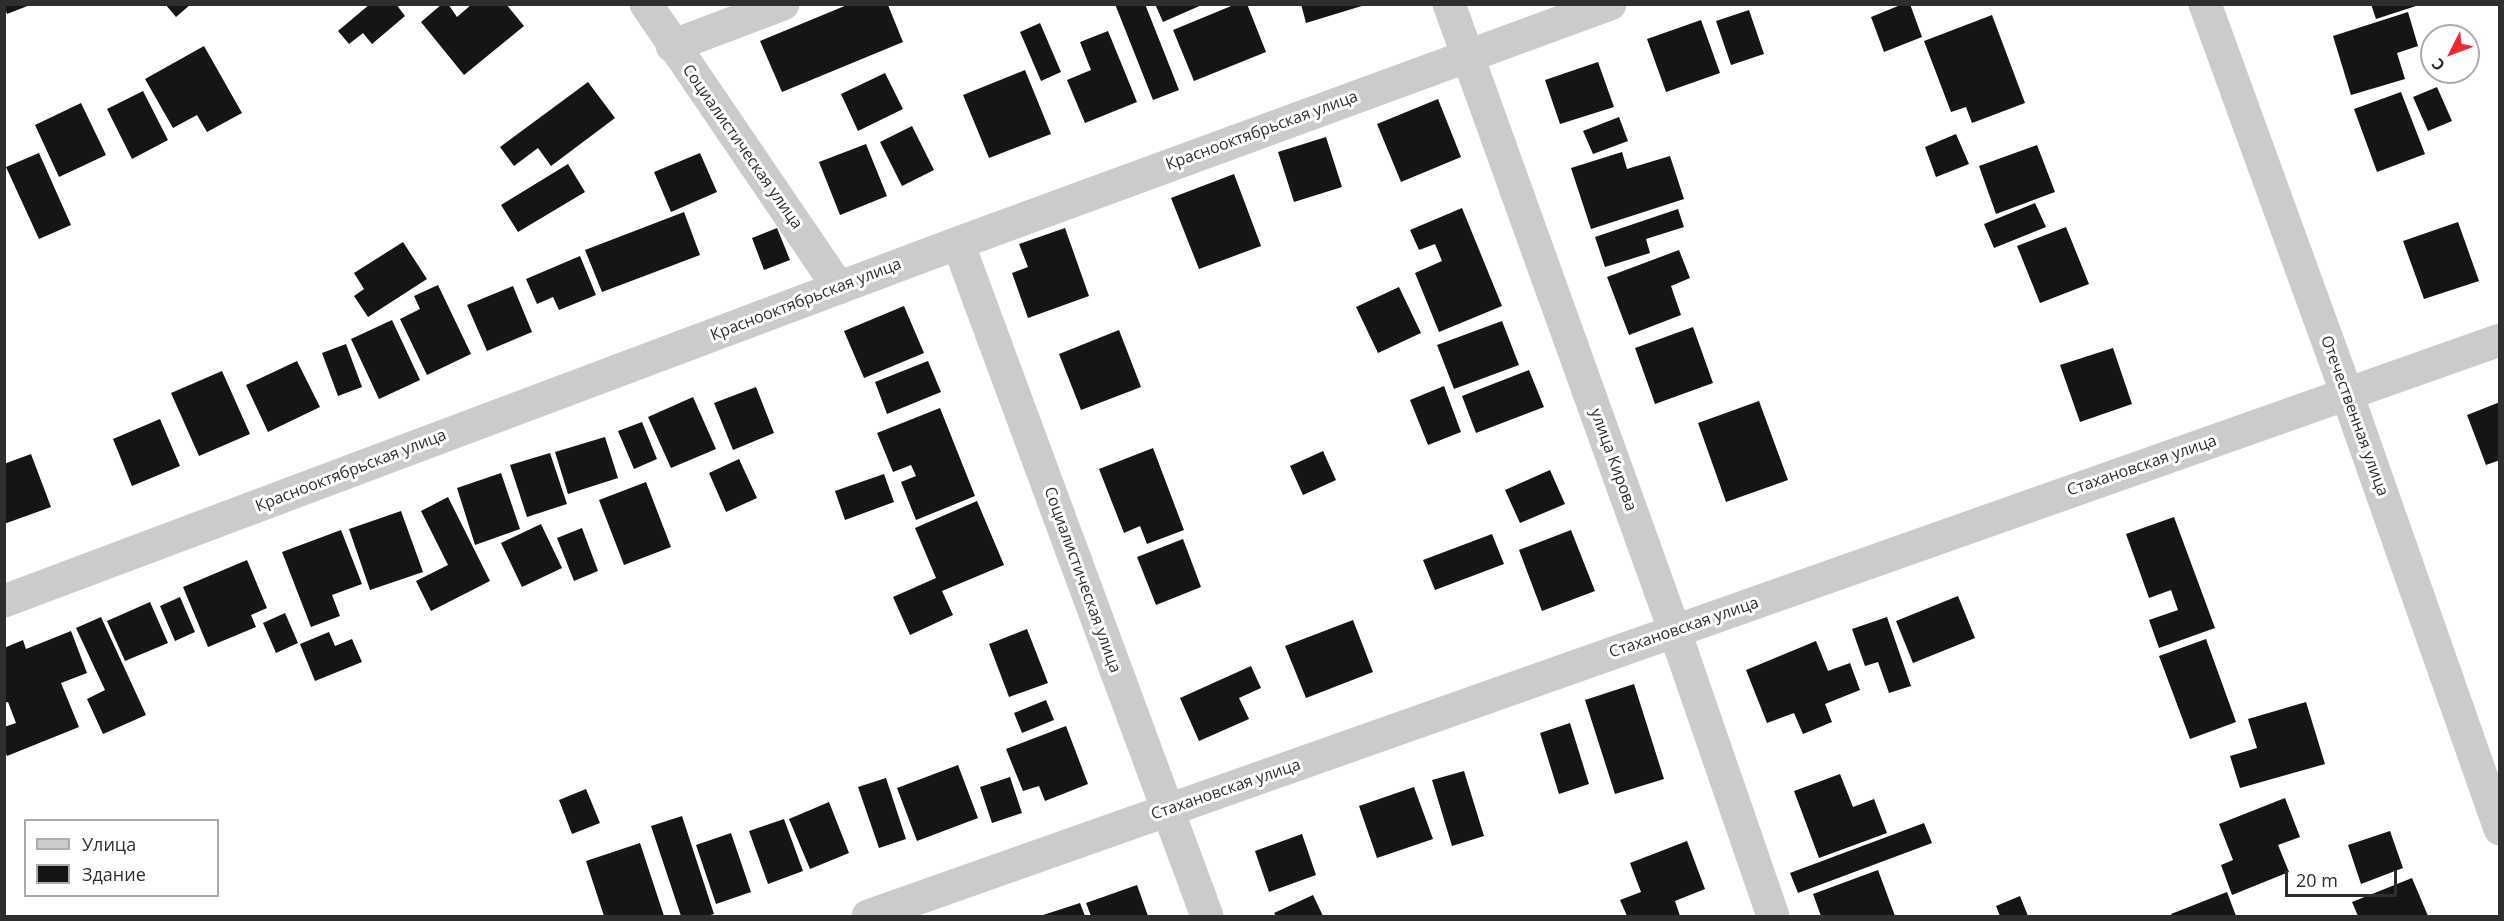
<!DOCTYPE html>
<html>
<head>
<meta charset="utf-8">
<style>
	body { margin:0 }
	#map { position:relative; width:2504px; height:921px; overflow:hidden; background:#fff; font-family:"Open Sans",sans-serif }
	canvas { display:block }
	.frame { position:absolute; inset:0; border:6px solid #2e2e2e; pointer-events:none }
	.legend { position:absolute; left:24px; top:819px; width:195px; height:78px; box-sizing:border-box; background:#fff; border:2px solid #ababab; margin:0; padding:8px 10px; list-style:none; font-size:18px; color:#2e2e2e }
	.legend li { display:flex; align-items:center; gap:12px; height:30px }
	.legend b { width:30px; border:2px solid #ababab }
	.north { position:absolute; left:2420px; top:24px; width:60px; height:60px; box-sizing:border-box; background:#fff; border:2px solid #ababab; border-radius:50%; rotate:228deg; font-size:16px; font-weight:700; line-height:24px; text-align:center; color:#2e2e2e }
	.north::after { content:''; display:block; margin:auto; width:21px; height:27px; background:#ee2835; clip-path:polygon(50% 0,100% 100%,50% 72%,0 100%) }
	.scale { position:absolute; left:2285px; top:870px; width:112px; height:27px; box-sizing:border-box; border:3px solid #2e2e2e; border-top:0; padding-left:8px; font-size:18px; line-height:21px; white-space:nowrap; color:#2e2e2e; -webkit-text-stroke:4px #fff; paint-order:stroke }
</style>
</head>
<body>
<div id="map">
<canvas width="2504" height="921"></canvas>
<div class="frame"></div>
<ul class="legend">
<li><b style="height:8px;background:#cbcbcb"></b>Улица</li>
<li><b style="height:16px;background:#151515"></b>Здание</li>
</ul>
<div class="north">С</div>
<div class="scale">20 m</div>
</div>
<script>
const context = document.querySelector('canvas').getContext('2d');
context.lineJoin = 'round';
function fillPath(path, color) { context.fillStyle = color; context.fill(path, 'evenodd'); }
function strokePath(path, color, width, dash) { context.strokeStyle = color; context.lineWidth = width; context.lineCap = dash ? 'butt' : 'round'; context.setLineDash(dash || []); context.stroke(path); }
function label(font, color, halo, rows, align = 'center') {
  context.font = font + ' "Open Sans",sans-serif'; context.lineWidth = 6; context.setLineDash([]); context.textBaseline = 'middle'; context.strokeStyle = halo; context.fillStyle = color; for (const [text, x, y, turn = 0] of rows) {
    context.save(); context.translate(x, y); context.rotate((+turn || 0) * Math.PI / 180); context.textAlign = isNaN(turn) ? turn : align; if (halo) context.strokeText(text, 0, 0); context.fillText(text, 0, 0); context.restore();
  }
}
fillPath(new Path2D(`
	M165,4H191L176,17Z
	M370,4H396L405,16L372,44L363,33L349,44L338,31Z
	M442,4H448L457,17L472,4H506L524,26L464,75L421,22Z
	M1115,4H1145L1179,90L1153,100Z
	M1155,4H1204L1163,22Z
	M1236,4H1247L1266,52L1194,81L1173,30Z
	M1301,4H1365V5L1306,23Z
	M1903,4H1910L1922,37L1884,52L1871,17Z
	M2371,4H2419V5L2376,19Z
	M4,5H30L7,14Z
	M847,5H888L903,42L782,92L760,41Z
	M1749,10L1764,54L1731,65L1716,21Z
	M2408,12L2418,46L2397,53L2405,79L2351,95L2333,36Z
	M1992,15L2025,103L1972,123L1966,107L1951,112L1924,41Z
	M1701,20L1720,73L1666,92L1647,39Z
	M1040,23L1061,72L1041,81L1020,32Z
	M1108,31L1137,102L1085,123L1067,80L1091,70L1080,42Z
	M204,46L242,113L207,132L197,115L173,128L145,79Z
	M1598,62L1614,107L1560,124L1545,80Z
	M1025,70L1051,134L989,158L963,95Z
	M885,73L903,109L858,131L841,94Z
	M588,82L615,118L551,166L538,148L514,166L500,147Z
	M2437,87L2452,121L2428,131L2413,97Z
	M143,91L168,140L132,159L107,109Z
	M2401,92L2425,154L2377,172L2354,109Z
	M1438,99L1461,157L1401,182L1377,124Z
	M81,103L106,155L59,177L35,125Z
	M1619,117L1628,141L1593,154L1583,131Z
	M912,126L934,170L902,186L880,142Z
	M1956,134L1969,164L1936,177L1925,147Z
	M1326,137L1342,187L1294,202L1278,152Z
	M866,144L887,196L840,215L819,162Z
	M2037,145L2055,192L1996,214L1979,166Z
	M1622,152L1627,169L1670,156L1684,199L1591,229L1571,168Z
	M39,153L71,225L39,239L6,167Z
	M700,153L717,192L671,212L654,172Z
	M568,164L585,192L518,232L501,205Z
	M1234,174L1261,246L1199,269L1171,198Z
	M2035,203L2046,227L1994,248L1984,224Z
	M1462,208L1502,306L1439,332L1415,273L1442,261L1435,244L1419,250L1410,230Z
	M1678,209L1684,227L1646,239L1650,253L1605,267L1595,237Z
	M684,212L700,255L602,292L585,250Z
	M2458,222L2479,281L2424,299L2403,241Z
	M2066,227L2089,284L2040,303L2017,246Z
	M777,228L790,260L764,270L752,238Z
	M1065,228L1089,296L1028,318L1012,273L1028,267L1019,244Z
	M403,242L427,279L368,317L354,296L364,289L354,273Z
	M1679,250L1690,278L1671,286L1681,315L1629,335L1607,277Z
	M580,256L596,295L559,310L553,297L537,304L526,279Z
	M438,285L471,354L427,375L400,319L420,309L414,296Z
	M513,286L532,332L487,351L467,305Z
	M1399,287L1421,333L1378,353L1356,307Z
	M904,306L924,353L864,378L844,331Z
	M392,320L420,380L379,399L351,339Z
	M1502,321L1519,365L1454,389L1437,345Z
	M1693,327L1713,383L1655,404L1635,348Z
	M1119,330L1141,387L1081,410L1059,354Z
	M346,344L362,387L338,396L322,353Z
	M2113,348L2132,404L2080,422L2060,365Z
	M297,361L320,407L268,432L246,385Z
	M928,361L941,392L887,414L875,382Z
	M1529,370L1544,407L1476,433L1462,396Z
	M222,371L250,434L199,456L171,393Z
	M1444,386L1461,432L1428,445L1410,400Z
	M756,387L774,433L733,450L714,403Z
	M693,397L716,449L671,468L648,417Z
	M1759,401L1788,480L1726,502L1698,423Z
	M2500,402V460L2486,465L2467,415Z
	M940,408L975,496L916,520L901,482L916,476L911,465L893,472L877,433Z
	M160,419L180,466L132,486L113,439Z
	M642,422L657,459L634,469L618,431Z
	M605,437L618,478L568,494L555,452Z
	M1153,448L1184,530L1147,544L1140,526L1124,533L1099,469Z
	M1323,451L1336,480L1303,495L1290,466Z
	M550,453L567,504L527,517L510,465Z
	M31,454L51,507L4,524V464Z
	M739,459L757,498L726,512L709,473Z
	M1550,470L1565,504L1520,523L1505,490Z
	M501,473L520,529L475,545L457,488Z
	M884,474L894,502L845,520L835,491Z
	M646,482L671,547L624,565L599,500Z
	M448,497L490,581L431,611L416,581L448,565L421,511Z
	M977,501L1004,565L942,591L953,615L910,635L893,597L936,578L915,528Z
	M401,511L423,572L370,590L349,529Z
	M2174,517L2215,628L2159,648L2149,620L2178,610L2171,590L2149,598L2126,534Z
	M541,524L562,568L522,587L501,543Z
	M582,528L598,571L574,581L557,538Z
	M341,530L362,584L332,595L340,616L311,627L282,552Z
	M1571,530L1595,591L1542,611L1519,550Z
	M1492,534L1504,564L1435,590L1423,560Z
	M1183,539L1201,587L1156,605L1137,557Z
	M247,560L267,608L251,615L256,627L208,647L183,587Z
	M1958,596L1975,638L1913,663L1896,621Z
	M180,597L195,632L175,641L160,606Z
	M150,602L168,643L125,661L107,621Z
	M285,613L298,643L276,653L263,623Z
	M101,617L146,715L103,734L87,699L105,690L76,628Z
	M1887,617L1911,686L1889,693L1878,662L1865,666L1852,629Z
	M1353,620L1373,672L1306,698L1285,646Z
	M1027,629L1048,683L1009,697L989,644Z
	M71,631L87,673L61,683L79,727L7,756L4,749V727L16,723L8,702L4,703V648L23,640L26,649Z
	M329,632L335,646L352,639L362,662L315,681L300,644Z
	M2206,639L2236,722L2190,739L2159,656Z
	M1816,641L1828,671L1850,663L1860,690L1825,704L1832,722L1803,734L1794,713L1767,723L1746,670Z
	M1251,666L1261,688L1239,698L1249,719L1199,741L1180,698Z
	M1634,684L1664,779L1615,794L1585,700Z
	M1046,700L1054,720L1022,733L1014,713Z
	M2306,702L2325,764L2240,788L2230,756L2257,748L2248,719Z
	M1570,723L1589,784L1559,794L1540,733Z
	M1066,726L1088,784L1045,801L1039,786L1023,791L1006,749Z
	M958,765L978,818L917,841L897,788Z
	M1464,771L1484,836L1452,846L1432,780Z
	M1840,774L1853,807L1874,799L1887,833L1819,858L1794,791Z
	M1010,777L1022,813L992,823L980,787Z
	M886,778L906,839L879,848L858,787Z
	M1414,787L1433,839L1377,858L1359,806Z
	M586,789L600,823L572,834L559,800Z
	M2285,798L2300,837L2278,845L2289,872L2232,895L2221,865L2233,860L2219,824Z
	M829,802L849,853L810,869L789,819Z
	M682,816L714,914L707,916H681L651,826Z
	M784,819L803,871L768,884L749,831Z
	M1924,823L1932,843L1798,893L1790,873Z
	M2390,831L2403,868L2361,884L2348,845Z
	M731,833L751,892L716,904L696,845Z
	M1302,834L1316,875L1269,892L1255,851Z
	M1687,841L1705,889L1675,901L1680,916H1627L1620,900L1641,892L1630,863Z
	M640,843L664,916H604L586,861Z
	M1878,870L1895,916H1821L1813,894Z
	M2412,878L2428,916H2358L2352,902Z
	M1137,885L1148,916H1091L1086,903Z
	M2227,892L2236,916H2172L2171,914Z
	M1313,895L1323,916H1276L1274,913Z
	M2020,896L2028,916H2000L1996,906Z
	M1080,903L1085,916H1040Z`), '#151515');
strokePath(new Path2D(`
	M646,4L839,288
	M1449,4L1675,632L1773,916
	M2205,4L2347,394L2500,829
	M672,46L783,4
	M958,243L1207,916
	M4,601L958,243L1610,4
	M868,916L2500,340`), '#cbcbcb', 33);
label('16px', '#2e2e2e', '#fff', [
	["Краснооктябрьская улица",1262,131,-20],
	["Социалистическая улица",742,147,55],
	["Краснооктябрьская улица",806,300,-21],
	["Отечественная улица",2354,416,70],
	["улица Кирова",1613,460,70],
	["Стахановская улица",2142,466,-19],
	["Краснооктябрьская улица",351,471,-21],
	["Социалистическая улица",1082,580,70],
	["Стахановская улица",1684,628,-19],
	["Стахановская улица",1226,790,-19]
]);
</script>
</body>
</html>
